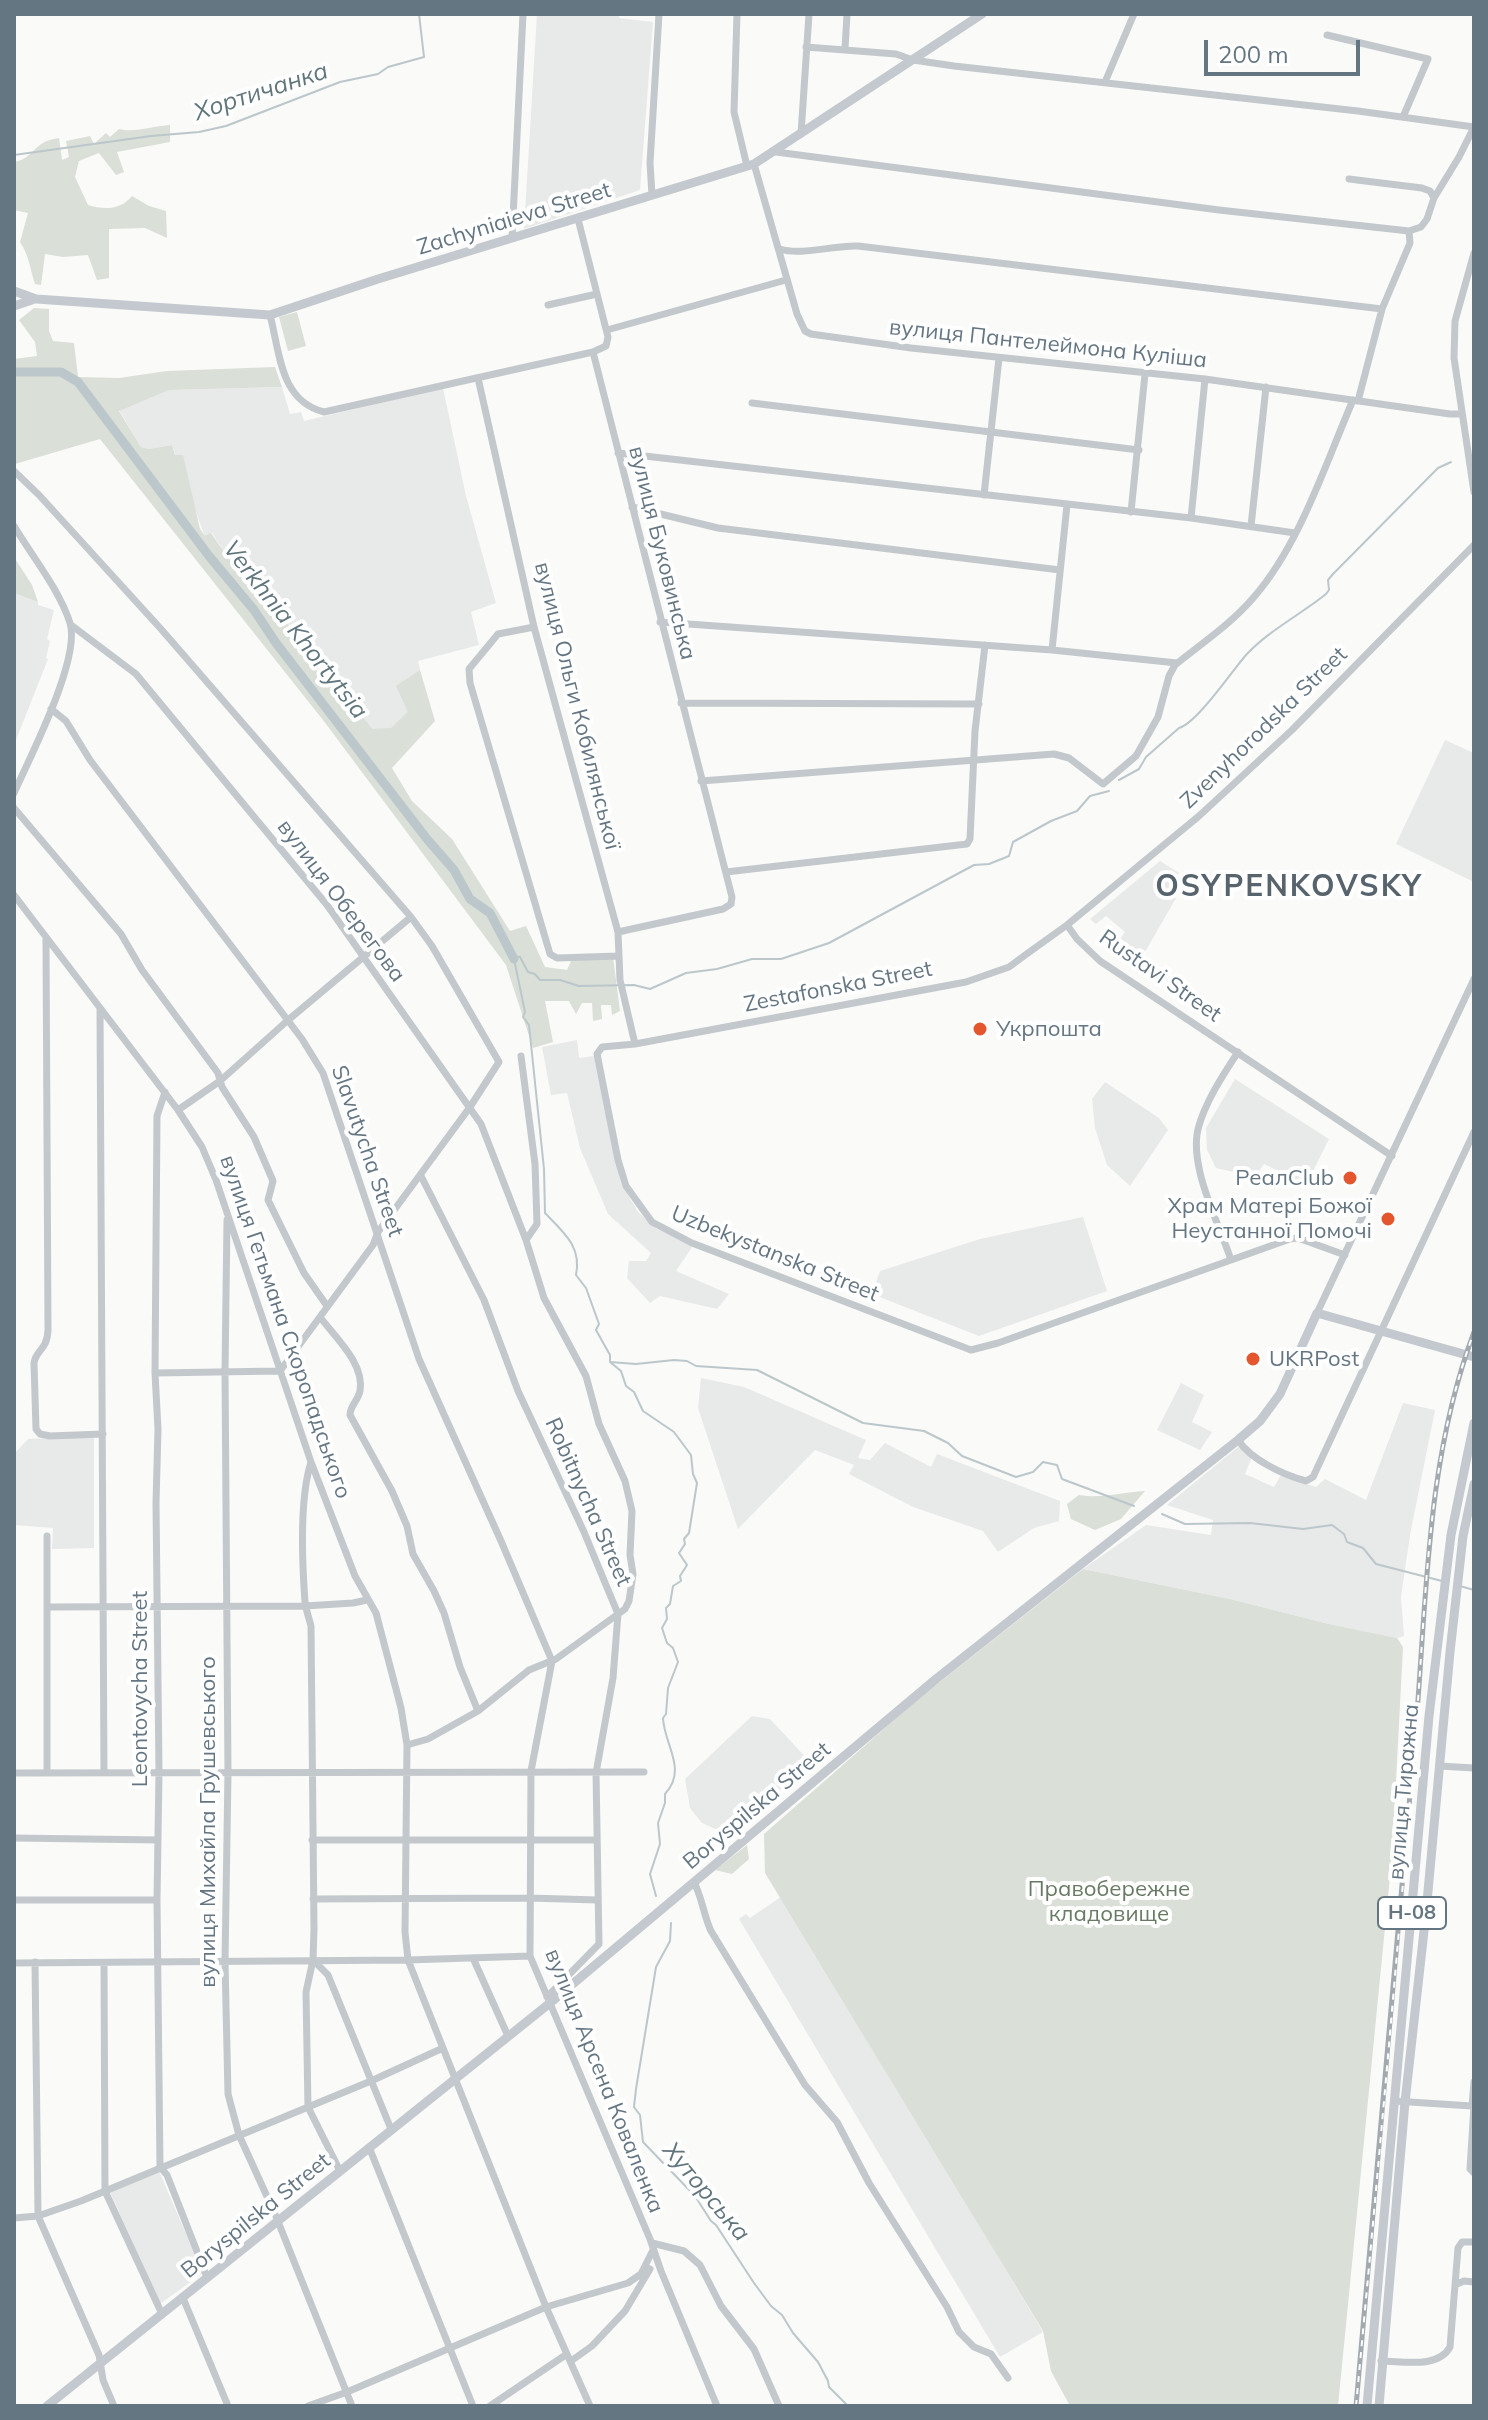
<!DOCTYPE html>
<html>
<head>
<meta charset="utf-8">
<style>
	body { margin:0 }
	#map { position:relative; width:1488px; height:2420px; overflow:hidden; background:#fafaf8; font-family:Mulish,sans-serif }
	canvas { display:block }
	.frame { position:absolute; inset:0; border:16px solid #657683; pointer-events:none }
	.scale { position:absolute; left:1204px; top:40px; width:156px; height:36px; box-sizing:border-box; border:4px solid #657683; border-top:0; padding-left:10px; font-size:24px; line-height:28px; white-space:nowrap; color:#657683; -webkit-text-stroke:6px #fff; paint-order:stroke }
</style>
</head>
<body>
<div id="map">
<canvas width="1488" height="2420"></canvas>
<div class="frame"></div>
<div class="scale">200 m</div>
</div>
<script>
const context = document.querySelector('canvas').getContext('2d');
context.lineJoin = 'round';
function fillPath(path, color) { context.fillStyle = color; context.fill(path, 'evenodd'); }
function strokePath(path, color, width, dash) { context.strokeStyle = color; context.lineWidth = width; context.lineCap = dash ? 'butt' : 'round'; context.setLineDash(dash || []); context.stroke(path); }
function label(font, color, halo, rows, align = 'center') {
  context.font = font + ' Mulish,sans-serif'; context.lineWidth = 8; context.setLineDash([]); context.textBaseline = 'middle'; context.strokeStyle = halo; context.fillStyle = color; for (const [text, x, y, turn = 0] of rows) {
    context.save(); context.translate(x, y); context.rotate((+turn || 0) * Math.PI / 180); context.textAlign = isNaN(turn) ? turn : align; if (halo) context.strokeText(text, 0, 0); context.fillText(text, 0, 0); context.restore();
  }
}
fillPath(new Path2D(`
	M537,14H619V18L653,22L640,190L524,229Z
	M282,387L290,414L301,412L304,421L443,388L466,496L496,603L471,612L479,645L418,661L420,670L397,687L409,712L391,729H373L353,706L337,683L321,669L289,627L288,622L249,576L238,573L212,533L205,537L172,445L149,449L141,447L119,410L169,390Z
	M14,593L38,602V605L54,610L47,639L50,641L46,658L48,659L14,745Z
	M1445,740L1474,753V882L1396,844Z
	M1160,861L1179,873L1175,878L1178,880L1174,888L1176,898L1145,952L1134,960L1125,958L1114,947L1125,932L1106,916L1096,924L1090,919Z
	M577,1040L579,1058L594,1056L621,1183L638,1212L657,1229L694,1244L676,1271L729,1294L717,1309L660,1296L650,1303L627,1278L629,1261H646L651,1253L608,1214L580,1148L567,1093L551,1095L542,1047Z
	M1235,1079L1329,1139L1306,1185L1264,1164L1255,1177L1216,1168L1207,1150L1206,1128Z
	M1105,1082L1159,1118L1168,1130L1130,1186L1107,1165L1095,1128L1092,1099Z
	M1083,1217L1107,1291L979,1336L872,1294L880,1271L980,1239Z
	M701,1378L744,1387L866,1440L858,1458L870,1460L885,1443L931,1467L937,1454L1060,1501L1059,1521L1034,1528L998,1552L983,1531L913,1507L849,1474L854,1465L815,1450L738,1529L698,1408Z
	M1181,1383L1204,1395L1192,1422L1212,1432L1200,1450L1157,1430Z
	M1403,1403L1435,1410L1410,1535L1401,1597L1404,1636L1397,1638L1329,1624L1230,1599L1083,1569L1146,1525L1211,1535L1213,1520L1167,1505L1238,1447L1252,1457L1245,1474L1274,1487L1281,1475L1316,1487L1325,1479L1366,1500Z
	M94,1436V1548L52,1549L53,1528L14,1525V1454L28,1439Z
	M752,1716L770,1719L813,1765L726,1834L702,1823L690,1808L685,1779Z
	M782,1896L1043,2332L1000,2357L739,1919L746,1914L750,1918Z
	M158,2169L203,2273L160,2304L110,2192Z`), '#e8e9e9');
fillPath(new Path2D(`
	M170,125V142L117,152L124,172L116,175L99,153L79,161L75,177L88,205C104,210 121,210 132,196L149,206L166,211L167,238L145,228L109,229V278L97,280L88,255L63,257L45,254L41,285L35,284C30,269 29,255 20,242L28,213L14,210V162C34,159 33,141 59,138L62,160L69,157L66,141L90,136L94,144L106,133L110,137L119,129C134,133 153,126 170,125Z
	M34,308L49,309V331L53,341L74,343L78,377L119,378L167,371L275,367L282,387L169,390L119,411L141,447L149,449L172,445L175,455H183L200,529L205,536L211,533L238,572L249,576L273,606C281,608 288,619 289,627L321,669L337,683L353,706L373,729L391,728L408,712L396,686L420,670L435,721L392,768L412,801L452,839L510,931L526,926L545,967L567,970L572,959L613,957L620,1011L612,1015L611,1005H601L602,1019L593,1021L592,1003H582L576,1014L569,1001H545L553,1042L533,1048L506,965L323,720L100,439L15,464L14,359L37,356L35,342L19,320Z
	M297,312L306,346L288,351L279,317Z
	M14,557L32,585L38,602L14,593Z
	M1145,1491L1121,1519L1095,1530L1071,1519L1067,1504L1079,1495C1103,1499 1120,1492 1145,1491Z
	M1083,1569L1230,1599L1329,1624L1397,1638L1403,1647L1392,1856L1338,2406H1070L1051,2371L1043,2331L765,1873L764,1834L918,1699Z
	M747,1845L749,1859L732,1874L715,1870Z`), '#dadfd7');
strokePath(new Path2D(`
	M14,155L151,136L199,132L226,126L340,82L378,74L388,67L424,57L419,14
	M1119,780L1139,769L1146,757L1179,728C1197,723 1232,671 1246,655C1268,631 1300,615 1326,594L1329,590L1328,580L1333,574L1438,468L1451,462
	M512,956L520,957L528,972L535,974L540,980H560L579,986L634,985L650,989L686,973L717,969L752,959H781L829,943L974,865L989,864L1009,856L1013,842L1051,821L1077,811L1090,796L1109,791
	M514,959L525,1012L523,1017L529,1025L544,1169L545,1213C563,1232 582,1246 576,1275L586,1288L599,1324L596,1330L610,1355V1362L621,1371L626,1386L634,1392L643,1411L674,1432L691,1455L693,1474L697,1483L689,1533L684,1539L685,1544L679,1553L687,1565L680,1576L681,1581L673,1586L670,1604L666,1608L667,1619L662,1628L667,1643L673,1648L678,1662L668,1688L666,1714L663,1718C664,1745 688,1769 665,1794V1803L658,1823L660,1844L650,1874L656,1896
	M610,1362L636,1364L674,1360L687,1361L696,1366L757,1370L863,1423L924,1431L948,1443L962,1456L1016,1477L1033,1472L1043,1462L1057,1465L1062,1479L1134,1506
	M1162,1514L1185,1524L1250,1523L1303,1529L1332,1525L1344,1534L1347,1542L1363,1548L1376,1564L1442,1581
	M1460,1586L1474,1590
	M671,1923L670,1941L656,1967L636,2089L634,2107L640,2115L643,2142L695,2196L711,2221L716,2225L754,2283L771,2306L782,2315L793,2333L818,2362L828,2381L829,2387L848,2406`), '#bbc7cb', 2);
strokePath(new Path2D(`
	M14,372H61L78,382L209,556L254,610L276,643L427,839L454,870L470,899L490,913L514,959`), '#bbc7cb', 9);
strokePath(new Path2D(`
	M737,14L734,112L747,166
	M1327,35L1428,59L1403,117
	M806,47L896,54L913,60L954,66L1358,111L1474,127
	M845,49L847,14
	M1105,82L1134,14
	M801,134L809,14
	M776,152L1219,210L1409,231
	M754,164L797,314L805,331L811,334L911,348L1205,379L1450,414H1461
	M1349,179L1422,188L1430,191L1434,198
	M652,195L650,163L659,14
	M578,219L608,337L606,346L593,352L732,897L731,904L723,909L618,932
	M512,238L523,14
	M780,249C801,256 834,245 858,246L1382,309
	M1474,253L1455,321L1454,358L1474,492
	M548,305L597,294
	M270,315C280,353 280,401 324,412L593,352
	M607,330L786,280
	M478,378L534,627L618,932L620,980L635,1044
	M1358,401L1382,309L1410,243L1409,231L1421,227L1427,219L1434,198L1459,157L1474,127
	M752,403L1139,450
	M618,453L1191,518L1295,533
	M14,471L39,495L161,629L411,917L432,946L499,1062L470,1107L378,1232L373,1245L280,1371L155,1373
	M984,495L999,358
	M632,507L718,528L1060,570
	M1131,512L1145,374
	M1191,518L1205,379
	M14,526C32,556 59,589 70,623C81,659 30,757 14,793
	M1251,526L1266,387
	M660,622L1052,650L1177,663
	M71,625L136,674L327,905L481,1124L526,1240
	M534,627L498,634L469,669L470,683L550,954L557,958L618,956
	M1052,650L1067,505
	M681,703L979,704
	M51,709L66,721L90,760L302,1039L323,1073L419,1359L501,1541L552,1661L531,1771L530,1956L650,2239L661,2271L717,2406
	M701,781L1054,754L1069,758L1103,784L1136,756L1158,717L1169,676L1175,665C1202,643 1231,624 1254,597C1300,544 1325,465 1353,400
	M14,808L121,934L142,970L218,1073L222,1087L254,1137L273,1181L268,1200L304,1273L327,1306
	M726,872L967,844L970,839L975,731L985,645
	M14,895L178,1110L202,1147L216,1180L311,1462L355,1576L376,1613L401,1708L407,1745L405,1932L408,1960L546,2307L590,2406
	M1067,925L1077,939L1100,961L1392,1156
	M46,940L48,1330C47,1351 36,1349 34,1363L36,1429L40,1434L50,1436L103,1434
	M100,1010L104,1773
	M165,1092L157,1116L155,1373L158,1429L156,1503L159,1772L157,1900L160,2167L167,2175L207,2277
	M178,1110L220,1081L287,1021L411,917
	M421,1176L484,1300L518,1391L584,1532L618,1614L613,1678L596,1773L599,1944L547,1997
	M227,1220L225,1371L228,1773L225,1962L228,2094L239,2135L275,2214L352,2406
	M1345,1255L1298,1238L1290,1239L998,1343L971,1350L692,1243L652,1222L626,1186L618,1160L597,1054L602,1047L635,1044L966,982L1009,967L1028,953L1067,925L1199,816L1292,730L1474,545
	M1231,1260C1219,1223 1189,1168 1198,1129C1205,1102 1223,1075 1238,1052
	M1317,1313L1474,979
	M320,1317C335,1337 365,1364 360,1391C358,1401 350,1405 350,1415L392,1491L407,1526L413,1554L434,1591L444,1613L460,1667L478,1711
	M1238,1440C1251,1460 1284,1475 1306,1481L1313,1477L1474,1132
	M311,1462C299,1500 302,1561 305,1602C306,1610 309,1618 311,1626L314,1929L313,1960L306,1992L308,2107L340,2171
	M47,1607L305,1606L353,1603L367,1600
	M407,1745L428,1739L478,1711L529,1670L556,1659L625,1609L629,1601L633,1574L630,1555L632,1511L625,1481L599,1424L586,1376L544,1298L526,1240L537,1224L535,1164L521,1056
	M1439,1766L1474,1768
	M47,1772V1536
	M14,1773L644,1772
	M14,1838L158,1840
	M312,1840H597
	M694,1883C701,1893 704,1917 711,1931L805,2085L837,2122L869,2183L947,2307L959,2332L974,2347L991,2354L1008,2378
	M313,1899L529,1898L597,1900
	M14,1900H157
	M473,1958L508,2036
	M313,1960L328,1975L391,2129
	M35,1962L38,2216L99,2355L103,2380L114,2406
	M14,1963L408,1960L530,1956
	M104,1963L105,2191L162,2314
	M1394,2101L1472,2106L1474,2082
	M1474,2106L1470,2169L1474,2173
	M369,2147L473,2406
	M14,2218L38,2216L81,2201L371,2081L443,2048
	M652,2243L684,2251L700,2265L721,2306L754,2349L779,2406
	M1457,2284L1464,2281L1474,2282
	M183,2298L228,2406
	M571,2361L592,2346L625,2311L650,2269
	M1381,2361C1403,2361 1438,2369 1450,2347L1458,2248L1462,2242H1474
	M308,2406L347,2392L546,2307L628,2283L641,2274L653,2250
	M490,2406L567,2354`), '#c3c8cc', 7);
strokePath(new Path2D(`
	M14,291L36,299L270,315L378,279L754,164L982,14
	M14,306L32,300
	M47,2406L550,2003L936,1679L1238,1440L1260,1421L1280,1394L1317,1313L1474,1357
	M1367,2406L1429,1716L1451,1535L1474,1423
	M1379,2406L1405,2102L1426,1913L1450,1652L1463,1536L1474,1484`), '#c3c9ce', 9);
const rail = new Path2D(`
	M1356,2406C1377,2183 1397,1960 1415,1738C1427,1601 1425,1463 1474,1332`);
strokePath(rail, '#a2aab0', 5);
strokePath(rail, '#fff', 2, [6]);
for (const [x, y, r, color] of [
	[980,1029,8,"#e4572e"],
	[1350,1178,8,"#e4572e"],
	[1388,1219,8,"#e4572e"],
	[1253,1359,8,"#e4572e"]
]) { const dot = new Path2D(); dot.arc(x, y, r, 0, 2 * Math.PI); context.fillStyle = color; context.fill(dot); strokePath(dot, '#fff', 3); }
for (const [x, y, w] of [
	[1412,1913,68]
]) { const box = new Path2D(); box.roundRect(x - w / 2, y - 16, w, 32, 6); context.fillStyle = '#fff'; context.fill(box); strokePath(box, '#657683', 2); }
label('bold 20px', '#657683', null, [
	["Н-08",1412,1913]
]);
label('22px', '#657683', '#fff', [
	["Zachyniaieva Street",514,219,-17],
	["вулиця Пантелеймона Куліша",1048,344,6],
	["вулиця Буковинська",662,553,76],
	["вулиця Ольги Кобилянської",577,706,76],
	["Zvenyhorodska Street",1264,728,-44],
	["вулиця Оберегова",341,901,53],
	["Rustavi Street",1160,976,35],
	["Zestafonska Street",838,987,-11],
	["Slavutycha Street",367,1151,71],
	["Uzbekystanska Street",775,1254,22],
	["вулиця Гетьмана Скоропадського",285,1327,71],
	["Robitnycha Street",588,1502,66],
	["Leontovycha Street",140,1689,-90],
	["вулиця Тиражна",1404,1792,-85],
	["Boryspilska Street",757,1806,-40],
	["вулиця Михайла Грушевського",208,1822,-90],
	["вулиця Арсена Коваленка",604,2081,68],
	["Boryspilska Street",256,2216,-39]
]);
label('22px', '#657683', '#fff', [
	["Укрпошта",996,1029],
	["РеалClub",1334,1178,"right"],
	["Храм Матері Божої",1372,1206,"right"],
	["Неустанної Помочі",1372,1231,"right"],
	["UKRPost",1269,1359]
], 'left');
label('22px', '#687a64', '#fff', [
	["Правобережне",1109,1889],
	["кладовище",1109,1914]
]);
label('italic 24px', '#60757c', '#fff', [
	["Хортичанка",261,92,-18],
	["Verkhnia Khortytsia",295,630,52],
	["Хуторська",706,2192,50]
]);
context.letterSpacing = '2px';
label('bold 30px', '#57646e', '#fff', [
	["OSYPENKOVSKY",1289,887]
]);
context.letterSpacing = '0px';
</script>
</body>
</html>
